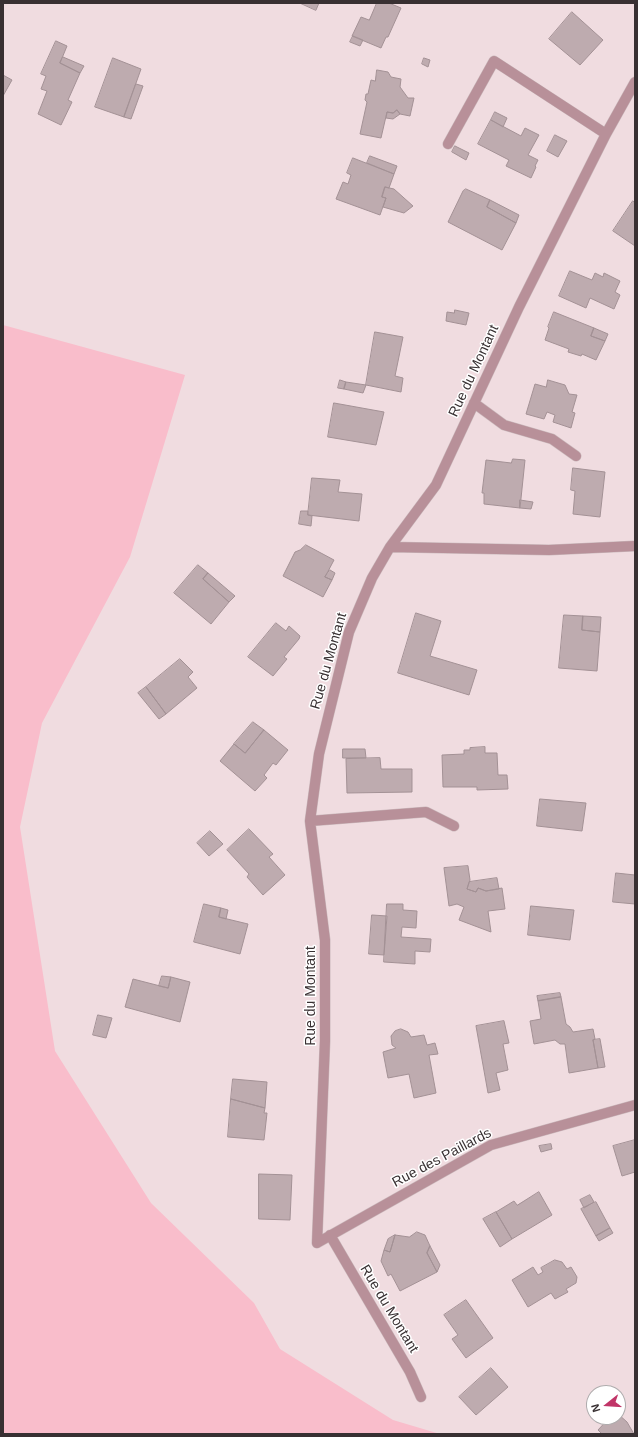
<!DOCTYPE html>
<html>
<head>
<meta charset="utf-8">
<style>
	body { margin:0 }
	#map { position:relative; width:638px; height:1437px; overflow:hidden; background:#f0dce0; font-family:Arial,sans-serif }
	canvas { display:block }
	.frame { position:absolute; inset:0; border:4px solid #383032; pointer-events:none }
	.north { position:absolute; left:586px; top:1385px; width:40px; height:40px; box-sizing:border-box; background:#fff; border:1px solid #afacad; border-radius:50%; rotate:253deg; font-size:11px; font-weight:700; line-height:16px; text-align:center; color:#383032 }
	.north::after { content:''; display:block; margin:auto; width:14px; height:18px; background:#c13568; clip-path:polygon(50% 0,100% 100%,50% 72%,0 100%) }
</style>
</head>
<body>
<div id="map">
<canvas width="638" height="1437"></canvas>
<div class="frame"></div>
<div class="north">N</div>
</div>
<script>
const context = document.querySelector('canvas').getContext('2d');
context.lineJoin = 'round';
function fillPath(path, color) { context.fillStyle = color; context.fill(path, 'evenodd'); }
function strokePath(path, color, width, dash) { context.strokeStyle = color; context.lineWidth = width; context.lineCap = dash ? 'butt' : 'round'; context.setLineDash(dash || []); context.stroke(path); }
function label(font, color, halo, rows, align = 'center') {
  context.font = font + ' Arial,sans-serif'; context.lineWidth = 3; context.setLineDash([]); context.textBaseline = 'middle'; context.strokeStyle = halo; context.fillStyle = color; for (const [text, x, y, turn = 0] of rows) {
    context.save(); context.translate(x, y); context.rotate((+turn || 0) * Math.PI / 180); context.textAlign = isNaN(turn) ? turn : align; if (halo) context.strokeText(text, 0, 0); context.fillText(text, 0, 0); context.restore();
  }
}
fillPath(new Path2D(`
	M3,325L185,375L130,557L42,723L20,827L55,1051L151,1203L254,1303L280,1349L393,1420L440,1434H3Z`), '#f9bdcb');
const building = new Path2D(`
	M300,3H319L316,10Z
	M377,3H389L401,8L388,37H386L381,48L352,36L361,17L369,20Z
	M572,12L603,40L580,65L549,39Z
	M353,36L363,40L360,46L350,42Z
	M56,41L67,46L60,63L80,73L68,100L72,102L61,125L38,114L47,91L41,89L46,76L41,74Z
	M63,57L84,66L80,73L60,63Z
	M113,58L141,69L124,117L95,107Z
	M424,58L430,60L428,67L422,64Z
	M377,70L388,72L391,77L401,79L400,87L408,98H414L410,116L400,114L397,110L393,113L387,112L381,138L360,134L367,102L365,100L366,94H368L371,80L375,81Z
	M3,75L12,80L3,96Z
	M136,84L143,86L131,119L124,117Z
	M397,110L400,114L393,119L386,118L387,112L393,113Z
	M495,112L507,118L503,127L491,120Z
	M491,120L521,136L525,128L539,135L528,155L538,160L535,166L536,167L531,178L506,166L509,160L478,144Z
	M555,135L567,141L558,157L547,151Z
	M455,146L469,153L466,160L452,152Z
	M370,156L397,166L394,174L367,163Z
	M353,158L394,174L389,188L385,187L382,197L386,198L380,215L336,199L343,182L348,184L351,175L347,173Z
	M385,187L394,189L413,206L404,213L383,207L386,198L382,197Z
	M466,189L490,200L487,207L516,223L502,250L448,222L463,191Z
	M490,200L519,215L516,223L487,207Z
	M633,201L635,203V246L613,231Z
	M570,271L592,280L595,273L603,277L604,273L620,281L615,292L620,295L614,309L590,298L586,308L559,296Z
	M455,310L469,313L466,325L446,321L447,312L454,313Z
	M554,312L594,328L591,336L605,341L596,360L582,354L581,356L568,352L569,349L545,340L549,328L548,327Z
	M594,328L608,334L605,341L591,336Z
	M375,332L403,337L395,376L403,378L401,392L366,385Z
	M340,380L346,382L344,389L338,388Z
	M548,380L565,385L569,394L577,395L572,412L575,413L571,428L553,422L555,415L547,412L544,419L526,414L535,384L546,387Z
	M346,382L366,385L363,393L344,389Z
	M334,403L384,412L376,445L328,437Z
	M513,459L525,460L520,508L484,504V493H482L486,460L511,463Z
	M573,468L605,472L600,517L573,514L575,491L571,490Z
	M312,478L340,480L338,492L362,494L359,521L308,515Z
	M520,500L533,502L531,509L520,508Z
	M301,511H308V515L312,516L311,526L299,524Z
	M306,545L334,560L325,577L332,580L323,597L283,576L295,552L300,550Z
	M198,565L208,573L203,579L229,602L211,624L174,593Z
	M330,570L335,573L332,580L325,577Z
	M208,573L235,596L229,602L203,579Z
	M416,613L441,621L430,656L477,670L469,695L398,673Z
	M564,615L583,616L582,630L600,632L597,671L559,668Z
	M583,616L601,617L600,632L582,630Z
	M276,623L286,631L289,626L300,636L299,639L284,657L287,659L273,676L248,657Z
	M180,659L193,672L188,677L197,688L166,714L146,687Z
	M146,687L166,714L159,719L138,693Z
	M253,722L264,730L245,753L234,744Z
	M264,730L288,750L276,765L273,763L264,775L267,778L255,791L220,761L234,744L245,753Z
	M485,747V753H497L498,775H507L508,789L477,790V787H443L442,755L464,754V750H470V748Z
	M343,749H365L366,758H343Z
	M380,758L381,769H412V792L347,793L346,759Z
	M540,799L586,803L582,831L537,826Z
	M249,829L273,854L269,857L285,875L263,895L247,877L249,874L227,850Z
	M210,831L223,844L209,856L197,843Z
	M468,866L470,880L467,889L476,892L478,888L486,891L502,888L505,909L488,911L491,932L459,920L464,907L457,904L449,906L444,868Z
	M616,873L635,875V904L613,902Z
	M497,878L499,889L486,891L478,888L476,892L467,889L469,882Z
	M204,904L221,908L219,917L248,924L240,954L194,942Z
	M387,904H403V910L417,911L416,928L402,927L401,937L431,939L430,952L415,951V964L384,962Z
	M531,906L574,910L570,940L528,935Z
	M221,908L228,910L226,919L219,917Z
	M372,915L387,916L384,955L369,954Z
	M162,976L171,977L168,988L159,986Z
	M171,977L190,982L180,1022L125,1007L133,979L168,988Z
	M560,993L561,997L538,1001L537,996Z
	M561,997L566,1024L570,1027L573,1032L593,1029L595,1039L593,1040L598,1068L569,1073L565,1044H560L555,1040L534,1044L530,1021L541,1019L538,1001Z
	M98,1015L112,1018L106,1038L93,1035Z
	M504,1021L509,1043L503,1044L508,1070L496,1073L500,1090L488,1093L476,1026Z
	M401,1029L408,1032L411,1037L424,1035L427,1045L435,1043L438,1054L429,1055L436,1093L414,1098L409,1074L388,1078L383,1052L396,1048L392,1045L391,1036L395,1031Z
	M600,1039L605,1067L598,1068L593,1040Z
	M233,1079L267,1082L265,1108L231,1099Z
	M231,1099L265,1108L264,1113H267L264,1140L228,1137Z
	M635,1140V1172L622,1176L613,1146Z
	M551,1144L552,1149L541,1152L539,1146Z
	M259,1174L292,1175L290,1220L259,1219Z
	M539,1192L552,1215L512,1239L496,1212L514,1201L517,1205Z
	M590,1195L594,1202L584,1208L580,1200Z
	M596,1202L610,1228L596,1236L581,1209Z
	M496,1212L512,1239L500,1247L483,1219Z
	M610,1228L613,1233L599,1241L596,1236Z
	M417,1232L425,1235L430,1246L427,1253L437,1272L400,1291L391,1274L388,1276L381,1261L384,1250L390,1252L395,1235L409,1237Z
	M395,1235L390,1252L384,1250L388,1239Z
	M430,1246L440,1265L437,1272L427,1253Z
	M555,1260L562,1262L567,1269L571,1267L577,1277L576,1283L566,1289L568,1292L555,1299L551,1293L528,1307L512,1280L533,1267L538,1275L543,1272L541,1268Z
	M466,1300L493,1338L466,1358L452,1339L458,1335L444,1315Z
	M491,1368L508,1387L476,1415L459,1397Z
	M618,1414L627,1422L634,1434H602L598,1430L610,1417H618Z`);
fillPath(building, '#beabaf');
strokePath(building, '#a39195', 1);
const minor = new Path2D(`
	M448,144L494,61L606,134
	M474,403L504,425L552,439L576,456
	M390,547L549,550L635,546
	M310,821L426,812L454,826
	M330,1235L410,1372L421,1397
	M317,1243L325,1041V940L310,821L319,754L349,632L372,578L390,547L436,485L519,307L606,134L635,82
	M317,1243L491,1145L635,1105`);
strokePath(minor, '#cbbabd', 11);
strokePath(minor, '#b89099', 10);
label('14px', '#383032', '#fff', [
	["Rue du Montant",474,371,-65],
	["Rue du Montant",329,661,-74],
	["Rue du Montant",311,996,-90],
	["Rue des Paillards",442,1158,-28],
	["Rue du Montant",389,1309,59]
]);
</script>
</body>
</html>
